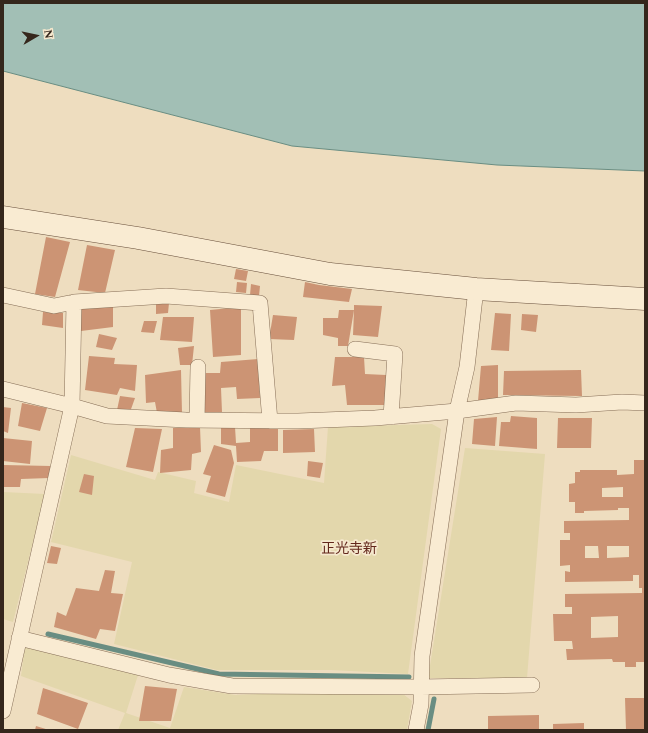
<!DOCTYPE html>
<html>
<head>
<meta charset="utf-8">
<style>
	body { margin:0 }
	#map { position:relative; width:648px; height:733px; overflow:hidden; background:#eeddbf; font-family:Spectral,serif }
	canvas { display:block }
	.frame { position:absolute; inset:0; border:4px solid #35271c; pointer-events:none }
	.north { position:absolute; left:16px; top:16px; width:40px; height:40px; -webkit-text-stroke:3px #f5e8ce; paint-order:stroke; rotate:81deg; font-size:11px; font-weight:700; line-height:16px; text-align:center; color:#35271c }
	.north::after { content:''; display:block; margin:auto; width:14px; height:18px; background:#35271c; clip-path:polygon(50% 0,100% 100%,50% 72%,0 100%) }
</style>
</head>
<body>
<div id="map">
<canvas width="648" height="733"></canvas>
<div class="frame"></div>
<div class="north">N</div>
</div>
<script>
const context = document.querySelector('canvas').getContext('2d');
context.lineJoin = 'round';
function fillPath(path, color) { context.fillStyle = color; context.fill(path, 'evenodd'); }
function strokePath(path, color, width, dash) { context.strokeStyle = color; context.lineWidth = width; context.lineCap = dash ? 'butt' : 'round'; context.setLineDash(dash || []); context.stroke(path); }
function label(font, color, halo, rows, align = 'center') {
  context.font = font + ' Spectral,"Noto Sans JP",serif'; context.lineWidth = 3.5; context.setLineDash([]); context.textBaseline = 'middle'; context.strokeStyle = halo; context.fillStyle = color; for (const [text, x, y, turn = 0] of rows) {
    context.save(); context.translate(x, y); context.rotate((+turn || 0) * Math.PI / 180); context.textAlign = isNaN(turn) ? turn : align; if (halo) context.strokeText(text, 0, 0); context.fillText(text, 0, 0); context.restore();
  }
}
fillPath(new Path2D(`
	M432,424L441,429L408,674L331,670H217L114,644L132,562L51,542L71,455L155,480L158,472L196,481L194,493L229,502L236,465L324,483L328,427Z
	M465,448L545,454L527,678H428Z
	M3,492L45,494L13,622L3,619Z
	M25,645L139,672L126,713L170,728L184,687L235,695L283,693L403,694L412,701L407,730H118L125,713L21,676Z`), '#e3d7ac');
const water = new Path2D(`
	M3,3H645V171L497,165L292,146L3,71Z`);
fillPath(water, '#a2bfb5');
strokePath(water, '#698d82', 1);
strokePath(new Path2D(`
	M48,634L219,674L409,677
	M428,730L434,699`), '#698d82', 5);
fillPath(new Path2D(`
	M46,237L70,242L55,297L35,294Z
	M87,245L115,250L105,293L78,290Z
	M236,269L248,271L246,281L234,279Z
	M237,282L247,283L246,293L236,292Z
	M305,282L319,285L352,289L349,302L303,297Z
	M251,284L260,286L259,296L250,295Z
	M156,303H169L168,313L156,314Z
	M354,305L382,306L378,337L353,335L354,310L348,346H338V338L323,335V318H338L339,310H354Z
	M113,306V327L81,331L80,309Z
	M241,307V355L213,357L210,310Z
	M43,312L63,313V328L42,325Z
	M495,313L511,314L509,351L491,350Z
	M522,314L538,315L536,332L521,330Z
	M273,315L297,317L294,340L269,339Z
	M163,317H194L192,342L160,340Z
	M144,321H157L154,333L141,332Z
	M99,334L117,338L112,350L96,347Z
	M194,346L192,365H180L178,348Z
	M89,356L115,358L114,364L137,365L135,391L120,388L117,395L85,390Z
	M335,357H364L365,374L386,375L385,405H347L345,385L332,386Z
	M258,359L260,398L237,399L236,387L221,388L222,412H203V373H220L221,362Z
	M498,365V399L478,401L481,366Z
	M181,370L182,413H157L155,402L146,403L145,375Z
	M581,370L582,396L503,395L504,371Z
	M120,396L135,398L130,412L117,410Z
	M22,403L47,408L40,431L18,426Z
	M3,407L11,408L8,433L3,431Z
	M511,416L537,418V449L499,446L501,422H510Z
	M497,417L495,446L472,444L474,419Z
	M558,418H592L591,448H557Z
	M250,426L278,427V451H264L261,461L237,462L236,446L221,444V427H235L236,443L250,442Z
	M200,427L201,452L192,454L191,470L160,473L161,450L173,448V428Z
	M135,428L162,429L153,472L126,467Z
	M314,429L315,452L283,453V430Z
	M3,438L32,441L30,464L3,461Z
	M214,445L231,450L234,463L225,497L206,492L211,476L203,474Z
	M634,460H645V662H636V667H625V662H613L612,659L567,660L566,649H573L572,641H554L553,614H572V607H565V594L642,593V588H639V575H633V581L565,582V571L570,572V565L560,566V540H570V533H564V521L629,520V508H618V510L584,511V513H575V502H569V484L575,483V472H580V470H617V475L634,474ZM623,487V497H602V488ZM585,546H598L599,558H585ZM607,546H629V557L607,558ZM618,616V637L591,638V617Z
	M308,461L323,463L320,478L307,476Z
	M3,465L51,466L49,478L21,479L20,487H3Z
	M84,474L94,476L92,495L79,492Z
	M51,546L61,548L57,564L47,563Z
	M105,570L115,571L111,593L123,594L115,631L100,629L96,639L54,627L57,612L66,616L76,588L99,591Z
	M145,686L177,689L171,721H139Z
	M43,688L88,703L78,729L37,714Z
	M625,698H645V730H626Z
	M539,715V730H488V716Z
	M584,723V730H553V724Z
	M36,726L49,730H35Z`), '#cc9474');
const street = new Path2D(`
	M3,295L54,306L74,302L166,296L260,303L270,421
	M355,349L395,354L391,417
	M3,389L72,406L107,416L186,420L298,421L375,418L457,411L516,403L576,405L622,402L645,403
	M197,420L198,367
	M19,638L169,675L232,686L421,687L532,685
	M3,711L72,406L74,302
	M416,730L421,704L422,656L457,411L467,367L476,289`);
const secondary = new Path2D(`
	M3,217L138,238L330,274L476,289L645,299`);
strokePath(street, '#866e57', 16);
strokePath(secondary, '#684f3b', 23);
strokePath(street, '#f9ebd2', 15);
strokePath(secondary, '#f9ebd2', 22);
label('14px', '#62261b', '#f5e8ce', [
	["正光寺新",349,550]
]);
</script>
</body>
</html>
